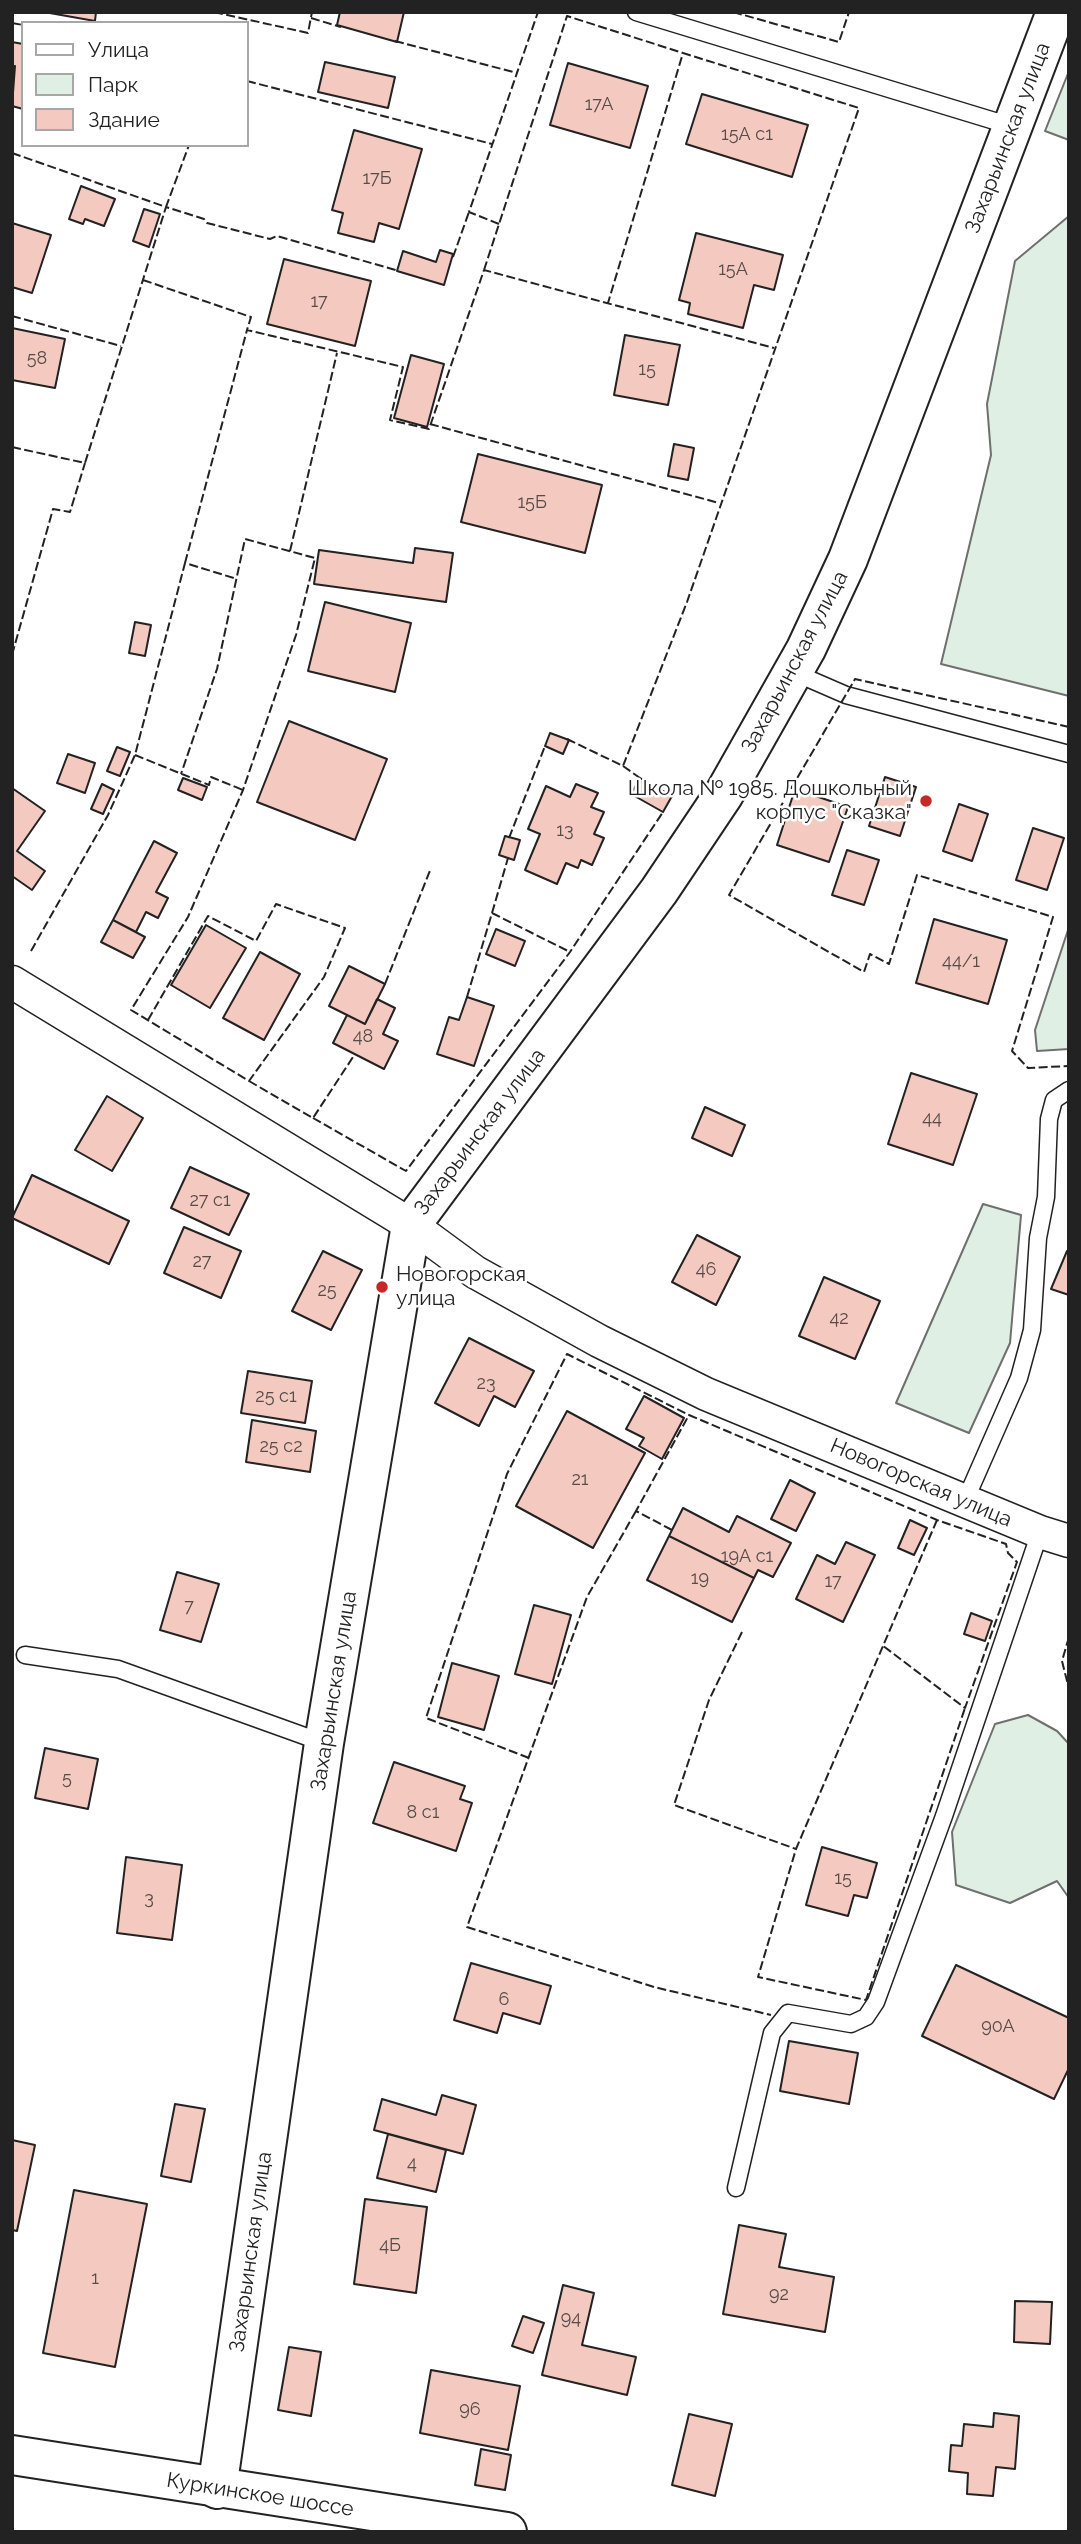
<!DOCTYPE html>
<html>
<head>
<meta charset="utf-8">
<style>
	body { margin:0 }
	#map { position:relative; width:1081px; height:2544px; overflow:hidden; background:#fff; font-family:Raleway,sans-serif }
	canvas { display:block }
	.frame { position:absolute; inset:0; border:14px solid #222; pointer-events:none }
	.legend { position:absolute; left:21px; top:21px; width:228px; height:126px; box-sizing:border-box; background:#fff; border:2px solid #a7a7a7; margin:0; padding:9px 12px; list-style:none; font-size:21px; color:#222 }
	.legend li { display:flex; align-items:center; gap:14px; height:35px }
	.legend b { width:35px; border:2px solid #a7a7a7 }
</style>
</head>
<body>
<div id="map">
<canvas width="1081" height="2544"></canvas>
<div class="frame"></div>
<ul class="legend">
<li><b style="height:9px;background:#fff"></b>Улица</li>
<li><b style="height:19px;background:#e0efe3"></b>Парк</li>
<li><b style="height:19px;background:#f3c9c0"></b>Здание</li>
</ul>
</div>
<script>
const context = document.querySelector('canvas').getContext('2d');
context.lineJoin = 'round';
function fillPath(path, color) { context.fillStyle = color; context.fill(path, 'evenodd'); }
function strokePath(path, color, width, dash) { context.strokeStyle = color; context.lineWidth = width; context.lineCap = dash ? 'butt' : 'round'; context.setLineDash(dash || []); context.stroke(path); }
function label(font, color, halo, rows, align = 'center') {
  context.font = font + ' Raleway,sans-serif'; context.lineWidth = 5; context.setLineDash([]); context.textBaseline = 'middle'; context.strokeStyle = halo; context.fillStyle = color; for (const [text, x, y, turn = 0] of rows) {
    context.save(); context.translate(x, y); context.rotate((+turn || 0) * Math.PI / 180); context.textAlign = isNaN(turn) ? turn : align; if (halo) context.strokeText(text, 0, 0); context.fillText(text, 0, 0); context.restore();
  }
}
const green = new Path2D(`
	M1069,71V140L1045,131Z
	M1069,216V696L941,664L991,455L987,404L1015,261Z
	M1069,927V1049L1037,1051L1035,1030Z
	M983,1204L1021,1215L1010,1343L969,1433L896,1403Z
	M1028,1715L1057,1731L1069,1744V1898L1057,1881L1010,1903L956,1885L952,1832L995,1724Z`);
fillPath(green, '#e0efe3');
strokePath(green, '#6f6f6f', 2);
const building = new Path2D(`
	M44,12H96L95,21Z
	M340,12H404L397,42L337,25Z
	M12,42L23,44V109L12,106L15,66H12Z
	M325,62L395,77L388,108L318,92Z
	M568,63L648,86L630,148L550,125Z
	M702,94L808,125L792,177L686,144Z
	M354,130L422,149L399,229L379,223L374,242L338,233L343,213L332,210Z
	M81,186L115,199L104,226L85,219L83,224L69,219Z
	M144,209L160,214L149,247L133,241Z
	M12,223L51,235L32,293L12,287Z
	M696,233L783,255L774,290L754,285L743,328L688,314L690,303L679,300Z
	M440,250L453,254L444,285L397,271L403,251L436,262Z
	M284,259L371,281L355,346L267,324Z
	M12,328L65,339L55,388L12,380Z
	M625,335L680,345L668,405L614,395Z
	M411,355L444,364L427,427L394,418Z
	M674,444L694,448L688,480L668,476Z
	M478,454L602,485L585,553L461,522Z
	M415,548L453,553L446,602L314,584L319,550L413,563Z
	M325,602L411,623L395,692L308,671Z
	M135,622L151,625L145,656L129,653Z
	M289,721L387,759L355,840L257,802Z
	M550,733L569,740L563,754L545,746Z
	M117,747L130,752L120,776L107,771Z
	M68,754L95,763L85,793L57,783Z
	M885,777L916,787L900,836L869,826Z
	M183,778L207,787L202,800L178,790Z
	M640,778L672,796L663,812L631,794Z
	M102,784L114,790L103,814L91,809Z
	M576,784L598,793L591,807L604,812L594,834L604,838L592,865L581,860L578,868L566,863L557,884L525,870L540,834L528,829L546,786L570,797Z
	M12,788L45,811L17,851L45,871L32,890L12,876Z
	M795,789L848,807L829,862L777,845Z
	M959,804L988,814L972,861L943,851Z
	M1033,828L1064,838L1047,890L1016,880Z
	M505,836L520,840L514,860L499,855Z
	M154,841L177,853L156,892L168,898L158,918L146,912L136,932L113,920Z
	M847,850L879,860L864,905L832,895Z
	M934,919L1007,940L988,1004L916,983Z
	M113,920L145,937L133,958L101,942Z
	M206,925L246,948L210,1008L171,985Z
	M496,929L525,941L515,966L486,954Z
	M260,952L300,974L264,1040L223,1018Z
	M349,966L385,984L365,1024L329,1006Z
	M467,997L494,1006L474,1066L437,1054L449,1017L459,1020Z
	M377,999L395,1008L383,1034L398,1041L384,1069L333,1043L347,1015L365,1024Z
	M911,1073L977,1094L953,1165L888,1144Z
	M107,1096L143,1118L112,1171L75,1150Z
	M705,1107L745,1125L732,1156L692,1138Z
	M190,1167L249,1194L229,1235L171,1208Z
	M32,1175L129,1221L109,1264L12,1218Z
	M184,1227L241,1251L221,1298L164,1273Z
	M697,1235L740,1257L716,1305L672,1282Z
	M323,1251L362,1270L331,1330L292,1311Z
	M1067,1251L1069,1252V1295L1051,1289Z
	M824,1277L880,1301L855,1359L799,1336Z
	M469,1338L534,1371L515,1407L494,1396L479,1426L435,1403Z
	M248,1371L312,1381L305,1423L241,1413Z
	M644,1396L684,1418L662,1459L639,1446L644,1438L626,1429Z
	M567,1411L645,1453L593,1548L516,1506Z
	M252,1420L316,1431L310,1472L246,1462Z
	M790,1480L815,1493L796,1531L771,1519Z
	M683,1508L729,1532L737,1516L791,1543L773,1577L758,1570L754,1578L669,1536Z
	M910,1520L927,1528L914,1555L898,1548Z
	M669,1536L754,1578L732,1622L647,1580Z
	M846,1542L875,1555L843,1622L796,1599L817,1555L835,1564Z
	M177,1572L219,1584L201,1642L160,1630Z
	M534,1605L571,1615L552,1684L515,1674Z
	M971,1613L992,1621L985,1641L964,1634Z
	M452,1663L499,1676L484,1730L438,1717Z
	M45,1748L98,1759L88,1809L35,1798Z
	M394,1762L465,1786L460,1799L472,1803L456,1851L373,1823Z
	M822,1847L877,1863L867,1898L854,1895L848,1916L806,1905Z
	M126,1857L182,1865L172,1940L117,1933Z
	M471,1963L551,1986L540,2024L503,2013L497,2033L454,2020Z
	M956,1965L1069,2018V2068L1054,2099L922,2036Z
	M789,2041L858,2053L849,2104L780,2091Z
	M442,2095L476,2105L463,2154L374,2130L382,2099L436,2115Z
	M175,2104L205,2109L191,2182L161,2176Z
	M388,2134L446,2150L436,2192L377,2178Z
	M12,2140L35,2145L17,2231L12,2230Z
	M74,2190L147,2204L115,2367L43,2353Z
	M365,2199L427,2207L416,2293L354,2284Z
	M739,2225L786,2234L779,2267L834,2277L825,2332L723,2314Z
	M563,2285L594,2293L582,2345L636,2357L627,2395L542,2375Z
	M1015,2301L1052,2302L1050,2344L1014,2342Z
	M523,2316L544,2323L533,2353L512,2346Z
	M289,2347L321,2352L311,2416L278,2410Z
	M431,2370L520,2386L508,2450L420,2433Z
	M994,2413L1019,2416L1015,2469L996,2467L993,2496L967,2494L968,2473L949,2471L951,2445L962,2446L964,2424L993,2427Z
	M689,2414L732,2424L715,2496L672,2485Z
	M481,2449L511,2455L505,2490L475,2485Z`);
fillPath(building, '#f3c9c0');
strokePath(building, '#222', 2);
const service = new Path2D(`
	M636,12L1011,126
	M793,672L846,695L1069,754
	M965,1501L1019,1378L1032,1330L1038,1238L1046,1197L1049,1119L1054,1100L1069,1090
	M25,1655L118,1669L324,1743
	M736,2188L772,2033L788,2013L851,2024L866,2017L876,2002L944,1816L1040,1532`);
const minor = new Path2D(`
	M12,982L411,1225L475,1272L599,1341L706,1394L1040,1532L1069,1541`);
const tertiary = new Path2D(`
	M217,2489L324,1743L411,1225L659,891L724,794L806,649L848,559L1056,12`);
const secondary = new Path2D(`
	M12,2455L507,2532`);
strokePath(service, '#222', 19);
strokePath(minor, '#222', 35);
strokePath(tertiary, '#222', 42);
strokePath(secondary, '#222', 42);
strokePath(service, '#fff', 16);
strokePath(minor, '#fff', 32);
strokePath(tertiary, '#fff', 38);
strokePath(secondary, '#fff', 38);
strokePath(new Path2D(`
	M214,12L308,33L312,12
	M733,12L839,42L849,12
	M1007,12H1015
	M311,18L341,27
	M12,23L23,25
	M395,41L517,73
	M247,81L492,144
	M12,153L166,207L189,145
	M499,224L469,212L538,12
	M453,257L469,212
	M484,270L567,16L683,53
	M143,280L251,317L247,330
	M12,316L121,346
	M430,424L719,503
	M12,447L85,463L166,207L204,219L207,223L270,239L277,236L399,271
	M290,551L337,353
	M185,563L247,330L403,367L390,420L429,429L484,270L774,348
	M12,655L53,509L70,512L85,463
	M1069,727L855,679L729,895L864,972L870,954L889,964L917,875L1053,917L1012,1051L1028,1068L1069,1066
	M567,739L623,766L687,602L859,108L683,53L608,303
	M135,755L209,785L211,777L243,790
	M623,766L640,778
	M509,838L545,746
	M492,913L508,858
	M31,951L108,815L135,755L185,563L237,579
	M385,984L431,868
	M467,997L492,913L570,952
	M148,1020L208,916L256,941L276,904L345,928L324,977L249,1081L131,1010L188,917L243,790L296,635L315,558L245,539L217,669L181,774
	M249,1081L313,1118L355,1054
	M313,1118L406,1171L570,952L663,812
	M636,1511L587,1597L467,1927L654,1987L771,2015
	M937,1520L796,1849L758,1977L866,2000L965,1708
	M672,1530L636,1511L689,1415L937,1520L1006,1544L1008,1553L1017,1562L965,1708L882,1645
	M742,1632L709,1700L674,1805L796,1849
	M1069,1637L1062,1661L1069,1689
	M529,1758L426,1718L507,1474L567,1354L689,1415`), '#222', 2, [9, 3.5]);
for (const [x, y, r, color] of [
	[926,801,7,"#c62828"],
	[382,1287,7,"#c62828"]
]) { const dot = new Path2D(); dot.arc(x, y, r, 0, 2 * Math.PI); context.fillStyle = color; context.fill(dot); strokePath(dot, '#fff', 2.5); }
label('18px', '#564c4a', null, [
	["17А",599,105],
	["15А с1",747,135],
	["17Б",377,179],
	["15А",733,270],
	["17",319,302],
	["58",37,359],
	["15",647,370],
	["15Б",532,503],
	["13",565,831],
	["44/1",961,962],
	["48",363,1037],
	["44",932,1119],
	["27 с1",210,1201],
	["27",202,1262],
	["46",706,1270],
	["25",327,1291],
	["42",839,1319],
	["23",486,1384],
	["25 с1",276,1397],
	["25 с2",281,1447],
	["21",580,1480],
	["19А с1",747,1557],
	["19",700,1579],
	["17",833,1582],
	["7",189,1607],
	["5",67,1779],
	["8 с1",423,1813],
	["15",843,1879],
	["3",149,1899],
	["6",504,2000],
	["90А",998,2027],
	["4",412,2164],
	["4Б",390,2246],
	["1",95,2279],
	["92",779,2295],
	["94",571,2319],
	["96",470,2410]
]);
label('21px', '#222', '#fff', [
	["Захарьинская улица",1008,138,-69],
	["Захарьинская улица",795,662,-62],
	["Захарьинская улица",480,1132,-53],
	["Новогорская улица",921,1483,23],
	["Захарьинская улица",334,1691,-81],
	["Захарьинская улица",251,2252,-82],
	["Куркинское шоссе",260,2495,9]
]);
label('21px', '#222', '#fff', [
	["Школа № 1985. Дошкольный",912,789],
	["корпус \"Сказка\"",912,813],
	["Новогорская",396,1275,"left"],
	["улица",396,1299,"left"]
], 'right');
</script>
</body>
</html>
